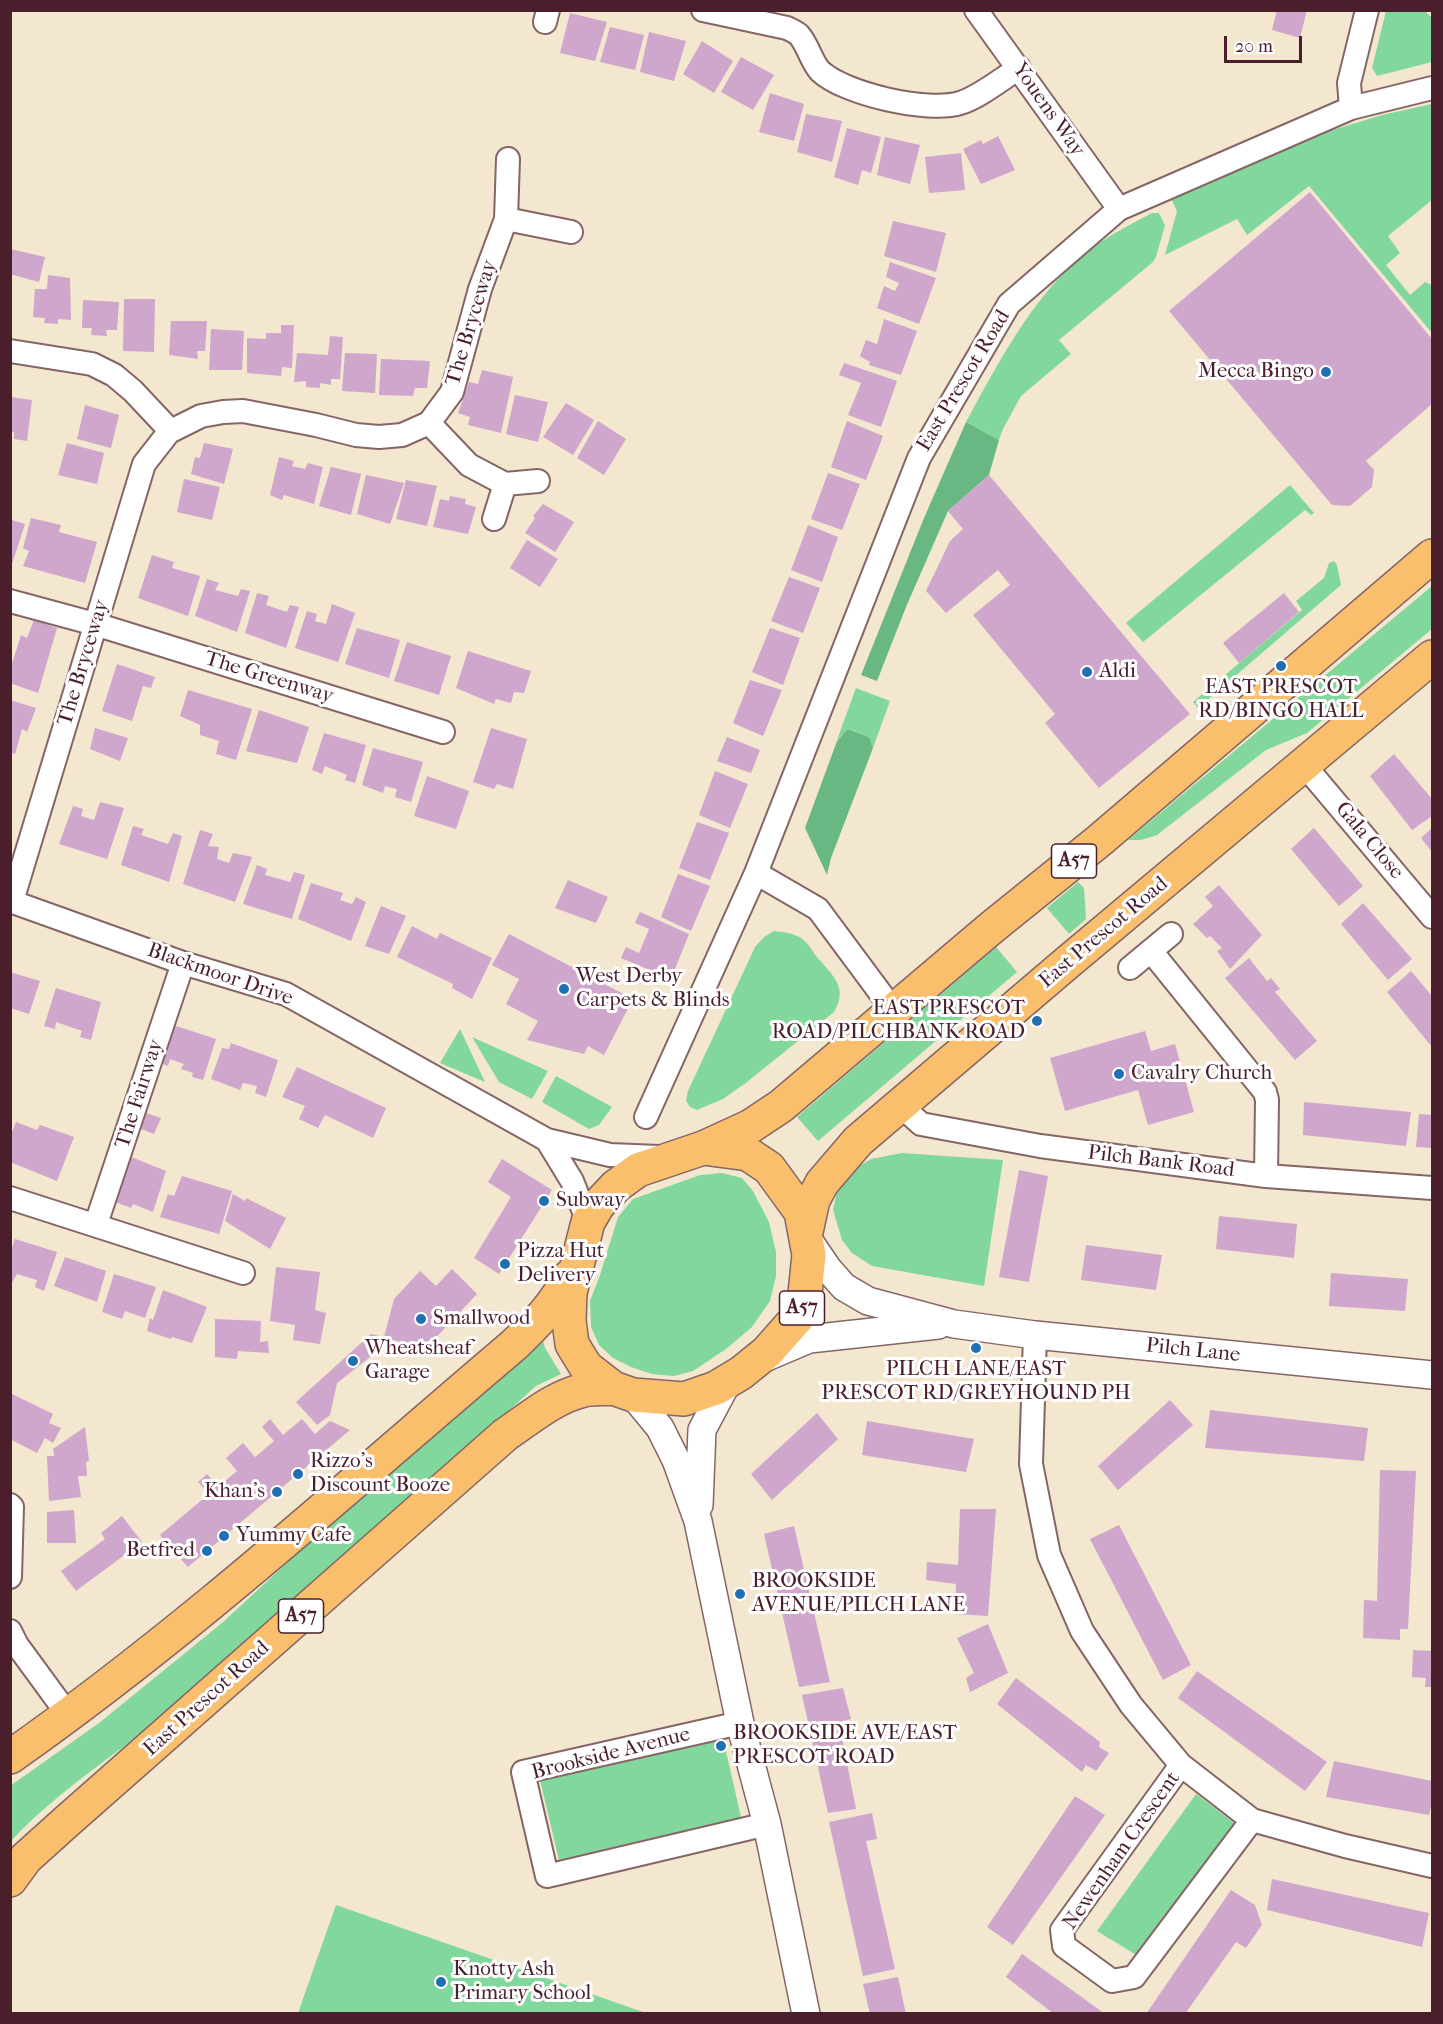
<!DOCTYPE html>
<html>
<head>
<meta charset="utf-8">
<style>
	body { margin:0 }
	#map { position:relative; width:1443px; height:2024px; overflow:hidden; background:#f3e7d0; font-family:"IM FELL French Canon",serif }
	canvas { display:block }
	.frame { position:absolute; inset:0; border:12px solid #4a1f2b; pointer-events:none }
	.scale { position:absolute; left:1224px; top:36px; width:78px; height:27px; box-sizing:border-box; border:3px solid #4a1f2b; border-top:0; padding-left:8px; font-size:18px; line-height:21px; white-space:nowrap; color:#4a1f2b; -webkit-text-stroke:4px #fff; paint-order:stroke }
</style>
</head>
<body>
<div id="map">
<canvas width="1443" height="2024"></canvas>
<div class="frame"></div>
<div class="scale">20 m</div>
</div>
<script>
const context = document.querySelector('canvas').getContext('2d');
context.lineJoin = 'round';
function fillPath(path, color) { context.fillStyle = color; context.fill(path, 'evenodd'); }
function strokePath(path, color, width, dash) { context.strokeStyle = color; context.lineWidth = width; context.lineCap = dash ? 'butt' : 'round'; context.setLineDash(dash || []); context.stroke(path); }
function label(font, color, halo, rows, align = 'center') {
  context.font = font + ' "IM FELL French Canon",serif'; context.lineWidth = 6; context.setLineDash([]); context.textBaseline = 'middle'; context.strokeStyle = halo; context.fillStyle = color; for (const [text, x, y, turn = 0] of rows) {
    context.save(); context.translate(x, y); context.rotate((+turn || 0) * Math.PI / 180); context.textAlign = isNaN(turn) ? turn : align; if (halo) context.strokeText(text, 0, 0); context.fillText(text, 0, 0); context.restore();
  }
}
fillPath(new Path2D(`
	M1386,11H1425L1432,18V62L1377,76L1372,68Z
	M1432,104V200L1388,236L1400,253L1386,265L1410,295L1425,282L1430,284L1432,288V333L1309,186L1247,235L1237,219L1165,255L1177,211L1169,194L1319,134L1382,115Z
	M1152,213H1159L1165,225L1156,257L1153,262L1059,340L1071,354L1021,396L1003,429L999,440L966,422C999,361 1038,286 1096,245C1114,233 1133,223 1152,213Z
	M1290,485L1314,513L1311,515L1305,510L1143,642L1126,623Z
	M1334,561L1337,565L1341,585L1198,708L1193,702L1302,610L1296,601L1324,578L1329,563Z
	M1432,586V629L1307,733L1266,750L1157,835L1141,840H1128Z
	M856,688L890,701L873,748L869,737L849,729L837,740Z
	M1078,882L1084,888L1086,919L1069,934L1047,908Z
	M774,931C783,932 793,933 801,938C807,942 812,950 816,956C832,975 849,987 834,1012L747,1082L723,1099L697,1110L690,1107L686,1101L688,1091L755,947L764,937Z
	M996,947L1017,972L818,1141L797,1117Z
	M460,1029L485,1082L440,1063Z
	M472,1037L548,1071L532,1099L499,1082Z
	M556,1076L612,1107L599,1125L589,1129L542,1102Z
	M902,1153L1003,1160L984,1286L872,1266L852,1253L842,1240L833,1210L837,1191L853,1170L871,1159Z
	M722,1173L742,1178L753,1191L769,1222L776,1252V1276L770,1301L752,1327L726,1349L693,1371L674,1376L652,1374L631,1367L613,1358L599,1345L591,1327L590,1301L600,1275L618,1217L633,1199L700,1175Z
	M542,1337L545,1348L561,1374L536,1386C418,1493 301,1600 179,1703C124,1750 60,1788 11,1841L10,1786L99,1723L222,1623L357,1498Z
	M723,1738L741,1817L559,1860L540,1780Z
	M1196,1794L1237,1825L1146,1961L1097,1931Z
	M336,1905L646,2013H298Z`), '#82d89c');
fillPath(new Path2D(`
	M966,422L999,440L989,475L948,511L906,607L877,681L861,675L924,518Z
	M848,729L869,737L873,748L831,858L827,875L805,828L837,741Z`), '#69b884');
fillPath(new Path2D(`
	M1277,10H1307L1300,38L1272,30Z
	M570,13L607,22L595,61L560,53Z
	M610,27L644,35L635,70L600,62Z
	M649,32L686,41L674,81L640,72Z
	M702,41L733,61L714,93L683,74Z
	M741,57L774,75L753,110L721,92Z
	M770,93L804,104L794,141L759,132Z
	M806,114L842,121L832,162L797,152Z
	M847,128L881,137L871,173L862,170L858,185L834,177Z
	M998,136L1015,170L981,184L963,149L981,140L983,144Z
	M885,137L920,145L910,184L877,175Z
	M961,153L965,190L929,193L925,157Z
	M1310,192L1432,339V404L1366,461L1374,470L1372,487L1350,506L1332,505L1169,311Z
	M893,221L946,233L936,272L884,256Z
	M10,249L45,257L39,282L10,274Z
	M890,262L936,278L919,324L877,308L884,286L895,291L899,283L886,277Z
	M48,275L70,278L71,320L58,319V324L44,323L45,318L33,317L35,289H47Z
	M124,299H155L154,352L123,351Z
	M83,300L119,302L117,330H106L107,336L91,335L92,328H82Z
	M884,319L917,331L901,375L869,365L870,362L860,356L866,340L877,344Z
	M171,321H207L205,351H197L198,359L169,355Z
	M281,325H294L292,368L282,367L281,376L247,373V338L266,339V333H281Z
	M211,329L244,331L242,370H209Z
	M330,336L343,337L340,379H331V385L320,383V388L306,387V381L294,382L297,353L328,355Z
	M345,353L377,354L375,393L342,391Z
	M381,359L430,361L427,388H415L413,396L379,395Z
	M844,363L897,381L881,427L848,415L861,383L839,375Z
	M482,370L513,377L501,433L468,425L470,417L458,413L469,382L478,384Z
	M515,395L548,402L538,442L506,434Z
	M10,397L32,400L27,441L14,439V432H10Z
	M566,403L594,420L573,455L543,437Z
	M85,405L119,415L111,448L77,439Z
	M598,421L626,439L604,475L577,458Z
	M847,421L883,436L866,480L831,467Z
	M67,443L104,453L97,484L58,475Z
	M204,443L233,449L224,484L191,474L195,457L200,458Z
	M279,457L294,461L292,466L305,469L308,463L323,467L314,504L284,495L282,500L270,495Z
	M331,467L361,474L351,515L319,506Z
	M828,473L860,484L842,530L811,519Z
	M366,475L404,483L390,524L357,514Z
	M989,475L1190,714L1099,788L1045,723L1055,714L973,615L1010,585L998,570L946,613L926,591L950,541L963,529L948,511Z
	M184,479L220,487L212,520L177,512Z
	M406,480L437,486L427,526L396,519Z
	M450,496L466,499L465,504L476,507L468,534L433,527L440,499L449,501Z
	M543,504L574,522L555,552L525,533L535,518L533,516Z
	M31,518L61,525L59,532L97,542L85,583L23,566L29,551L23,548Z
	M12,520L25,524L12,564L10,563V524Z
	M808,525L838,537L822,582L791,570Z
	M527,540L558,559L540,587L510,568Z
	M152,555L174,562L172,568L200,576L188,616L138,598Z
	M789,577L820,588L803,633L771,621Z
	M207,579L219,583L215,590L238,596L241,589L250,591L237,632L195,616Z
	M257,593L269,596L266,605L287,612L290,605L299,607L286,648L245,633Z
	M1284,593L1299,612L1239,663L1223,643Z
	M332,604L355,613L338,662L295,648L307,611L317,614L315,621L326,624Z
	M34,620L57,628L38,693L10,683V670L21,635L27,638Z
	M357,628L400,640L389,678L345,664Z
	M770,628L800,638L783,685L752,672Z
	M407,642L451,656L439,695L394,681Z
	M468,651L531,671L524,693L514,692L511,703L496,699L494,704L456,688Z
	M117,664L155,677L151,688L143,686L132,721L102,711Z
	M750,680L782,690L763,736L733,723Z
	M188,690L252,709L236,760L216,754L219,741L200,735V725L180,716Z
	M10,700L36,708L27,732L22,729L15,754L10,752Z
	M259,710L309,727L297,763L246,751Z
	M95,728L128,738L120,761L90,749Z
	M491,728L527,739L513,789L497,784L494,789L473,782Z
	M324,733L366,745L355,783L345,780L347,775L325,766L322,774L312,770Z
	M727,737L760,750L751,773L717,761Z
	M373,748L423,762L411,802L395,797L397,789L385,786L383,793L362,785Z
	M1394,754L1432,799V816L1412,830L1370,776Z
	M715,771L748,784L730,828L699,815Z
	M427,776L469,791L456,829L414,816Z
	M100,802L124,808L107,859L59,844L73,806L83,809L81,816L94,820Z
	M697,822L729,833L710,880L679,868Z
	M133,826L144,829L141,835L168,844L173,833L182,836L169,882L121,865Z
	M1314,828L1363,886L1339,906L1291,849Z
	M1432,828V852L1421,838Z
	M200,830L213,834L208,846L219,847L217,859L229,863L233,853L252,857L235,902L183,884Z
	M257,865L267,869L265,875L290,882L294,872L305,875L292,919L243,904Z
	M678,874L710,886L691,931L661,917Z
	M568,880L608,897L596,923L555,908Z
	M311,883L343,893L340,900L352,904L356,897L366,902L351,941L298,919Z
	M1219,885L1262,935L1230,969L1217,951L1222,948L1210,936L1207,938L1193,924L1213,906L1205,897Z
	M1363,903L1412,959L1388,980L1341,924Z
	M381,906L406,916L389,954L365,946Z
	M640,912L689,934L671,979L621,958L626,947L639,953L649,929L635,923Z
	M412,926L437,939L440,933L492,958L472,999L452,988L453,984L397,957Z
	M509,934L633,999L604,1055L588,1046L584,1054L527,1040L538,1021L506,1004L519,979L492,965Z
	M1249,958L1267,981L1271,978L1280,989L1275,992L1317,1041L1295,1060L1225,978Z
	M1411,971L1432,996V1047L1387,992Z
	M10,972L40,981L29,1014L10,1008Z
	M56,988L101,1002L91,1040L80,1037L82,1031L56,1022L55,1029L44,1026Z
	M167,1023L216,1039L203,1080L192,1077L193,1073L181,1069L184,1064L170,1059L168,1066L153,1060Z
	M1145,1031L1151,1051L1175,1044L1194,1112L1148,1125L1138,1090L1065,1111L1050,1058Z
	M231,1043L278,1060L266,1097L255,1093L257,1086L243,1083L240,1090L211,1079L222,1048L229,1049Z
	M297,1067L386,1108L373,1138L325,1115L318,1128L299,1119L305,1106L282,1097Z
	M1304,1102L1411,1112L1406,1146L1303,1135Z
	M137,1110L161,1118L154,1134L131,1125Z
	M1419,1114L1432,1115V1148L1416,1147Z
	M16,1122L37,1130L40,1125L74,1137L57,1181L10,1162V1137Z
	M131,1157L166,1171L153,1212L133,1204L131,1208L107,1199L119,1165L127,1168Z
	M502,1159L552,1190L499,1274L474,1258L511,1197L488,1182Z
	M1019,1170L1048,1176L1029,1282L999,1277Z
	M182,1176L232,1191L219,1234L160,1217L168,1194L174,1196Z
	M233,1194L245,1201L246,1198L286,1218L270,1249L225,1221Z
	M1219,1216L1297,1224L1294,1258L1216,1249Z
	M15,1239L57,1252L44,1291L35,1287L37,1280L17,1274L10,1286V1254Z
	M1086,1245L1162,1255L1156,1290L1081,1280Z
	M65,1257L106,1271L97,1302L54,1286Z
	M276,1267L320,1272L315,1310L326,1313L320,1344L293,1340L295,1325L270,1321Z
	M452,1269L477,1294L426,1348L392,1340L337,1383L330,1415L317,1425L296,1402L371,1334L384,1337L394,1299L420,1271L436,1286Z
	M1331,1273L1408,1279L1405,1311L1329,1306Z
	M114,1274L156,1287L145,1318L125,1311L122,1319L102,1312Z
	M163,1290L207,1307L192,1343L172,1337L171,1339L147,1331L150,1318L153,1320Z
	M215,1319L261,1321L260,1342L268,1341L269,1353L238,1351L237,1359L215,1357Z
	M10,1393L53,1414L49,1423L61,1428L53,1443L45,1438L37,1453L10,1439Z
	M1170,1400L1193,1425L1118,1490L1098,1466Z
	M1210,1410L1368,1428L1364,1461L1205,1448Z
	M817,1413L838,1439L772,1500L751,1474Z
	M270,1419L283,1435L302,1419L315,1434L330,1421L350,1430L188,1567L160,1535L209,1494L198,1482L207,1474L218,1487L237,1471L226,1458L243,1443L255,1457L274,1441L262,1427Z
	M867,1421L974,1439L966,1472L862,1455Z
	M85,1427L89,1461L86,1462L87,1476H78L81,1497L49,1501L47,1456H54L53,1449Z
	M1380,1470L1416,1471L1408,1629H1400V1640L1363,1638L1364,1600L1377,1601Z
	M960,1509H996L988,1616L955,1614L956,1584L926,1580L927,1562L958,1565Z
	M74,1510L76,1543H47V1512Z
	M122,1516L142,1542L76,1591L61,1571L105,1539L101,1533Z
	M1119,1525L1191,1665L1163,1680L1090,1539Z
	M794,1526L830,1682L799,1687L764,1534Z
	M988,1624L1008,1673L970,1692L966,1678L974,1673L957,1638Z
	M1413,1650L1432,1651V1687H1425L1426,1678L1412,1677Z
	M1197,1671L1327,1762L1305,1791L1178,1698Z
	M1016,1678L1100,1742L1099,1747L1109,1753L1096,1771L1086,1765L1082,1772L997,1704Z
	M843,1688L851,1719L839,1722L856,1809L828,1813L802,1695Z
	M1334,1761L1432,1781V1802L1429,1815L1326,1797Z
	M1075,1796L1105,1815L1013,1945L987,1927Z
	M872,1813L877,1839L866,1841L895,1969L863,1976L829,1822Z
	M1272,1879L1429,1913L1422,1947L1267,1910Z
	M1231,1890L1255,1905L1262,1925L1246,1948L1236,1942L1185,2014H1146Z
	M1022,1954L1105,2014H1054L1006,1977Z
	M898,1977L906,2014H870L863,1984Z`), '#cfa6cc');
const minor = new Path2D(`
	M703,10L787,28C791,30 796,32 799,35C808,45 811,61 820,71C844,94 928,113 960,103C978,98 1003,78 1019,68
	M976,10L1119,209
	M545,22L548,10
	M1351,108L1349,83L1367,10
	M506,219L571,232
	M10,351L92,364L114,375L133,391L164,424L169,432
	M429,423L469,465L505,484L538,481
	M494,519L505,484
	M10,601L95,624L443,732
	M1305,766L1432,917
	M756,873L818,909L893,1010
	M10,901L183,963L286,994L547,1140L610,1155L659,1157
	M12,901L144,464L169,432L201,416L223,412L243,411L316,425L356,435L379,437L402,435L429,423L452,392L480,289L506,219L508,159
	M1151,951L1265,1092L1267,1100L1266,1176
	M1130,968L1171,934
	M900,1105L921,1124L1040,1146L1266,1176L1432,1188
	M646,1117L756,873L919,458L1009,304L1119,209L1351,108L1432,88
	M547,1140L572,1181L588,1222
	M10,1198L243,1273
	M96,1224L183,963
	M1035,1335L1031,1464L1049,1555L1082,1631L1131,1705L1181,1765L1252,1820L1345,1846L1432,1866
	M10,1505L12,1507L10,1577
	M10,1631L17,1645L69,1716
	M740,1723L523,1772L547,1876L767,1824
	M1181,1765L1062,1930L1064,1946L1112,1981L1134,1977L1252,1820`);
const tertiary = new Path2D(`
	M807,1238L828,1269L844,1287L868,1301L954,1324L1035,1335L1432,1375
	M762,1359L809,1339L938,1325
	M633,1395L660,1428L676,1460L698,1521L740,1723L767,1824L806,2014
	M699,1505L702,1430L728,1381`);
const trunk = new Path2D(`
	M703,1148L751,1126L781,1106L991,928L1100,840L1432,556
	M703,1148L748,1154L769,1168L801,1212L809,1255L804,1303L797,1318L767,1352L741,1373L716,1388L684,1399L633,1395L613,1388L586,1367L572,1344L569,1321L570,1293L588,1222L598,1205L616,1186L638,1170Z
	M806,1232L813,1200L822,1183L858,1141L1068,962L1432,657
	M10,1757C188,1632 349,1485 514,1345C537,1323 554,1306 569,1277
	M10,1880L26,1858L66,1822L505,1435C530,1418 554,1397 584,1390C593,1388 604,1389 613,1388`);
strokePath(minor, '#856565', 26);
strokePath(tertiary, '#856565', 30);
strokePath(trunk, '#856565', 36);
strokePath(minor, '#fff', 22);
strokePath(tertiary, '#fff', 27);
strokePath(trunk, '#f9bf6d', 33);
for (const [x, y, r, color] of [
	[1326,372,6,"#1f6fb2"],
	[1281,666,6,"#1f6fb2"],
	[1087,672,6,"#1f6fb2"],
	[564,989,6,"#1f6fb2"],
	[1037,1021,6,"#1f6fb2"],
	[1119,1074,6,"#1f6fb2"],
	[544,1201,6,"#1f6fb2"],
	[505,1264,6,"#1f6fb2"],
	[421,1319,6,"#1f6fb2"],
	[976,1348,6,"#1f6fb2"],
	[353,1361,6,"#1f6fb2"],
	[298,1474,6,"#1f6fb2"],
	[277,1492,6,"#1f6fb2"],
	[224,1536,6,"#1f6fb2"],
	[207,1551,6,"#1f6fb2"],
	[740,1594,6,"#1f6fb2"],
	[721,1746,6,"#1f6fb2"],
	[441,1982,6,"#1f6fb2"]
]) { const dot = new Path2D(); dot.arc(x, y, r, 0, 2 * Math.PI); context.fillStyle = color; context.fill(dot); strokePath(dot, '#fff', 2); }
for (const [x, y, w] of [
	[1074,861,45],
	[802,1308,45],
	[301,1616,45]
]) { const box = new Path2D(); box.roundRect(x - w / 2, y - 17, w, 34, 4.5); context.fillStyle = '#fff'; context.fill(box); strokePath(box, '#4a1f2b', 1.5); }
label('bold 20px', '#4a1f2b', null, [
	["A57",1074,861],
	["A57",802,1308],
	["A57",301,1616]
]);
label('21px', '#4a1f2b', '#fff', [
	["Youens Way",1048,110,55],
	["The Bryceway",472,323,-73],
	["East Prescot Road",964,381,-59],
	["The Bryceway",84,663,-73],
	["The Greenway",269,678,17],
	["Gala Close",1369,841,50],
	["East Prescot Road",1104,933,-40],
	["Blackmoor Drive",220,975,19],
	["The Fairway",140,1094,-72],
	["Pilch Bank Road",1161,1162,7],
	["Pilch Lane",1193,1351,6],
	["East Prescot Road",207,1699,-42],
	["Brookside Avenue",611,1754,-14],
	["Newenham Crescent",1122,1851,-55]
]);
label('21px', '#4a1f2b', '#fff', [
	["Mecca Bingo",1314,372,"right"],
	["Aldi",1099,672],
	["EAST PRESCOT",1281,688,"center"],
	["RD/BINGO HALL",1281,712,"center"],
	["West Derby",576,977],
	["Carpets & Blinds",576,1001],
	["EAST PRESCOT",1025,1009,"right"],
	["ROAD/PILCHBANK ROAD",1025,1033,"right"],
	["Cavalry Church",1131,1074],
	["Subway",556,1201],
	["Pizza Hut",517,1252],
	["Delivery",517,1276],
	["Smallwood",433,1319],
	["Wheatsheaf",365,1349],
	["Garage",365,1373],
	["PILCH LANE/EAST",976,1370,"center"],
	["PRESCOT RD/GREYHOUND PH",976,1394,"center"],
	["Rizzo's",310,1462],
	["Discount Booze",310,1486],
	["Khan's",265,1492,"right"],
	["Yummy Cafe",236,1536],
	["Betfred",195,1551,"right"],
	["BROOKSIDE",752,1582],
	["AVENUE/PILCH LANE",752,1606],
	["BROOKSIDE AVE/EAST",733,1734],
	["PRESCOT ROAD",733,1758],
	["Knotty Ash",453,1970],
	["Primary School",453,1994]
], 'left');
</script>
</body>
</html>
